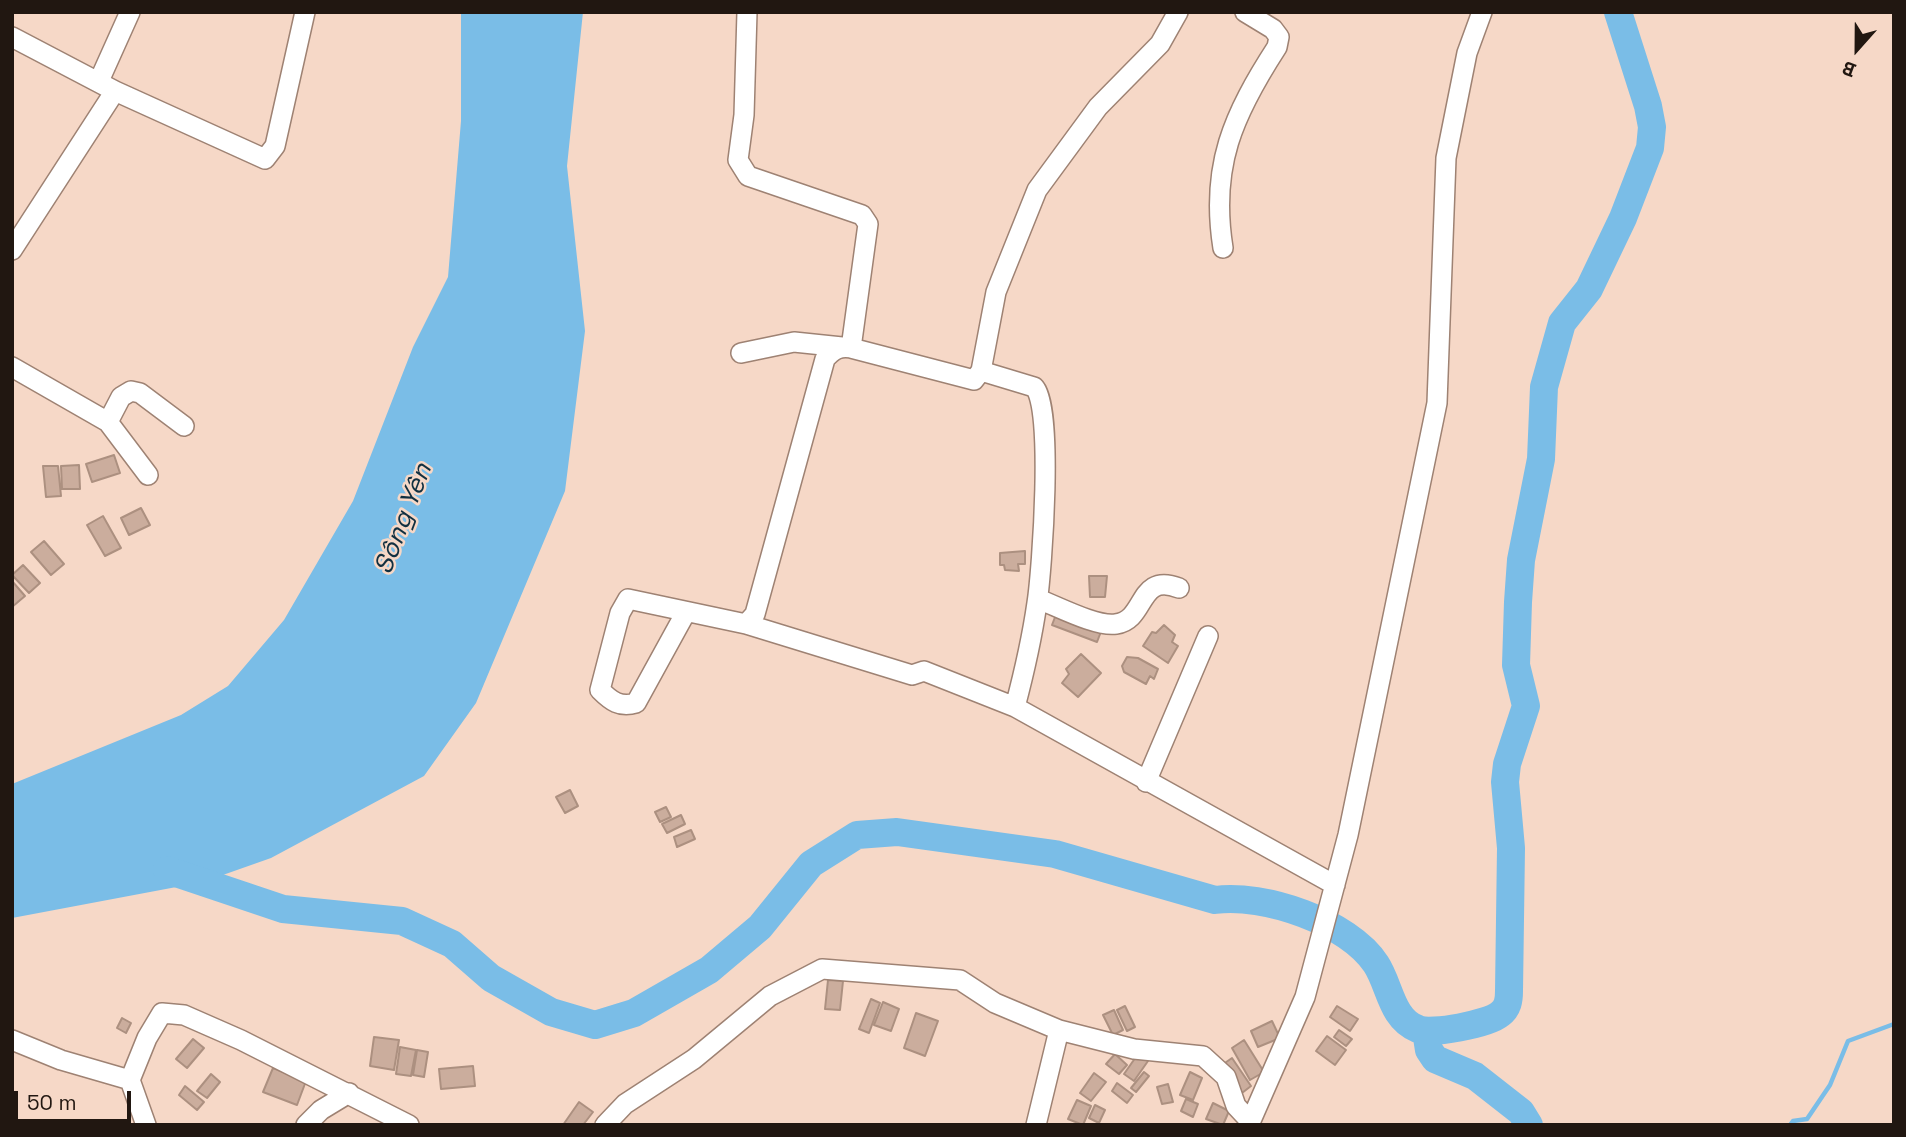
<!DOCTYPE html>
<html>
<head>
<meta charset="utf-8">
<style>
	body { margin:0 }
	#map { position:relative; width:1906px; height:1137px; overflow:hidden; background:#f6d8c7; font-family:"Space Grotesk",sans-serif }
	canvas { display:block }
	.frame { position:absolute; inset:0; border:14px solid #211711; pointer-events:none }
	.north { position:absolute; left:1822px; top:14px; width:70px; height:70px; -webkit-text-stroke:5px #f6d8c7; paint-order:stroke; rotate:201deg; font-size:19px; font-weight:700; line-height:28px; text-align:center; color:#211711 }
	.north::after { content:''; display:block; margin:auto; width:24px; height:32px; background:#211711; clip-path:polygon(50% 0,100% 100%,50% 72%,0 100%) }
	.scale { position:absolute; left:14px; top:1091px; width:117px; height:32px; box-sizing:border-box; border:4px solid #211711; border-top:0; padding-left:9px; font-size:21px; line-height:24px; white-space:nowrap; color:#211711; -webkit-text-stroke:5px #f6d8c7; paint-order:stroke }
</style>
</head>
<body>
<div id="map">
<canvas width="1906" height="1137"></canvas>
<div class="frame"></div>
<div class="north">B</div>
<div class="scale">50 m</div>
</div>
<script>
const context = document.querySelector('canvas').getContext('2d');
context.lineJoin = 'round';
function fillPath(path, color) { context.fillStyle = color; context.fill(path, 'evenodd'); }
function strokePath(path, color, width, dash) { context.strokeStyle = color; context.lineWidth = width; context.lineCap = dash ? 'butt' : 'round'; context.setLineDash(dash || []); context.stroke(path); }
function label(font, color, halo, rows, align = 'center') {
  context.font = font + ' "Space Grotesk",sans-serif'; context.lineWidth = 5; context.setLineDash([]); context.textBaseline = 'middle'; context.strokeStyle = halo; context.fillStyle = color; for (const [text, x, y, turn = 0] of rows) {
    context.save(); context.translate(x, y); context.rotate((+turn || 0) * Math.PI / 180); context.textAlign = isNaN(turn) ? turn : align; if (halo) context.strokeText(text, 0, 0); context.fillText(text, 0, 0); context.restore();
  }
}
fillPath(new Path2D(`
	M461,12H583L567,166L585,331L565,491L476,703L424,776L271,858L203,882L12,918V784L181,715L228,686L284,620L353,501L413,347L448,277L461,121Z`), '#7abde7');
strokePath(new Path2D(`
	M1790,1125L1793,1121L1807,1119L1830,1085L1848,1041L1894,1024`), '#7abde7', 4.5);
strokePath(new Path2D(`
	M167,870L283,909L402,921L452,944L491,978L551,1012L595,1025L634,1013L709,970L760,927L811,864L857,835L897,832L1055,854L1215,900C1263,893 1349,922 1376,964C1390,985 1391,1019 1418,1029C1431,1035 1488,1024 1500,1014C1508,1008 1509,1000 1509,991L1511,848L1505,782L1507,764L1526,706L1516,665L1518,602L1521,560L1541,459L1544,387L1562,323L1589,289L1623,218L1650,148L1652,127L1648,106L1618,12
	M1426,1031L1429,1050L1435,1059L1475,1076L1521,1112L1529,1125`), '#7abde7', 28);
const building = new Path2D(`
	M114,455L120,473L92,482L86,464Z
	M79,465L80,489H62L61,466Z
	M43,466H58L61,496L46,497Z
	M141,508L150,525L129,535L121,518Z
	M103,516L121,548L105,556L87,525Z
	M44,541L64,564L51,575L31,552Z
	M1025,551V564H1018L1019,571L1005,570L1004,565H1000V553Z
	M23,565L40,583L29,593L12,575Z
	M1089,576H1107L1105,597H1090Z
	M12,581L25,596L12,607Z
	M1057,612L1102,629L1097,642L1052,625Z
	M1164,625L1175,635L1172,642L1178,646L1168,663L1143,646L1152,632L1156,633Z
	M1081,654L1101,673L1078,697L1062,683L1069,674L1066,669Z
	M1127,657L1138,658L1158,669L1154,679L1150,676L1146,684L1124,672L1122,666Z
	M570,790L578,806L565,813L556,797Z
	M666,807L671,817L660,822L655,812Z
	M681,815L685,824L667,833L662,824Z
	M691,830L695,839L677,847L674,837Z
	M828,980L843,981L840,1010L825,1009Z
	M871,999L880,1003L869,1033L859,1029Z
	M883,1002L899,1009L891,1031L874,1025Z
	M1125,1006L1135,1027L1127,1031L1117,1010Z
	M1337,1006L1358,1019L1350,1031L1330,1017Z
	M1114,1010L1123,1030L1113,1035L1103,1015Z
	M916,1013L938,1021L925,1056L904,1048Z
	M122,1018L131,1023L126,1033L117,1028Z
	M1272,1021L1280,1038L1258,1047L1251,1031Z
	M1339,1030L1352,1039L1346,1046L1334,1037Z
	M1327,1036L1346,1050L1335,1065L1316,1051Z
	M374,1037L399,1040L394,1070L370,1066Z
	M193,1039L204,1048L187,1068L176,1059Z
	M1244,1040L1264,1072L1250,1080L1232,1048Z
	M400,1047L416,1050L411,1076L396,1074Z
	M417,1050L428,1052L424,1077L413,1075Z
	M1115,1054L1127,1065L1119,1074L1106,1064Z
	M1138,1054L1148,1061L1134,1081L1124,1074Z
	M1232,1058L1251,1086L1242,1093L1222,1065Z
	M473,1066L475,1086L441,1089L439,1069Z
	M273,1068L306,1081L297,1105L263,1092Z
	M1144,1072L1149,1076L1136,1092L1131,1088Z
	M1190,1072L1202,1078L1193,1100L1180,1095Z
	M1094,1073L1106,1082L1091,1101L1080,1093Z
	M211,1074L220,1082L207,1098L197,1091Z
	M1117,1083L1133,1095L1127,1103L1112,1091Z
	M1168,1084L1173,1102L1162,1104L1157,1087Z
	M185,1086L204,1102L197,1110L179,1095Z
	M1186,1099L1198,1104L1193,1117L1181,1111Z
	M1077,1100L1091,1106L1083,1125L1068,1119Z
	M579,1102L593,1112L583,1125H563Z
	M1213,1103L1229,1111L1223,1125L1206,1119Z
	M1095,1105L1105,1110L1099,1123L1089,1118Z`);
fillPath(building, '#cbad9d');
strokePath(building, '#ac9080', 2);
const minor = new Path2D(`
	M747,12L744,115L738,160L748,176L862,215L868,224L851,348
	M12,37L115,91L12,250
	M99,81L130,12
	M115,91L265,159L275,146L305,12
	M1223,248C1210,166 1233,115 1277,47L1279,37L1273,29L1245,12
	M741,353L794,342L842,347
	M12,367L108,422L148,475
	M981,371L1034,387C1054,404 1042,571 1037,603C1032,638 1024,673 1015,707
	M108,422L121,397L131,391L140,393L184,426
	M1038,599C1057,606 1096,627 1116,624C1147,620 1137,572 1179,588
	M686,612L636,703C620,708 611,701 600,690L620,613L628,599L746,624L755,614L825,359C833,350 839,346 851,348L974,380L981,371L996,292L1037,190L1098,107L1160,44L1178,12
	M746,624L912,675L924,671L1015,707L1335,885
	M1146,782L1208,636
	M12,1040L61,1060L130,1080
	M146,1125L130,1080L147,1038L162,1013L184,1015L241,1040L409,1125
	M306,1125L321,1110L349,1093
	M605,1125L625,1104L694,1059L770,996L822,969L960,980L995,1003L1059,1030L1134,1049L1203,1056L1226,1077L1236,1106L1250,1121
	M1036,1125L1059,1030
	M1249,1125L1305,997L1348,835L1437,403L1446,158L1467,53L1482,12`);
strokePath(minor, '#9e8273', 22);
strokePath(minor, '#fff', 19);
label('italic 26px', '#113041', '#f6d8c7', [
	["Sông Yên",404,519,-69]
]);
</script>
</body>
</html>
